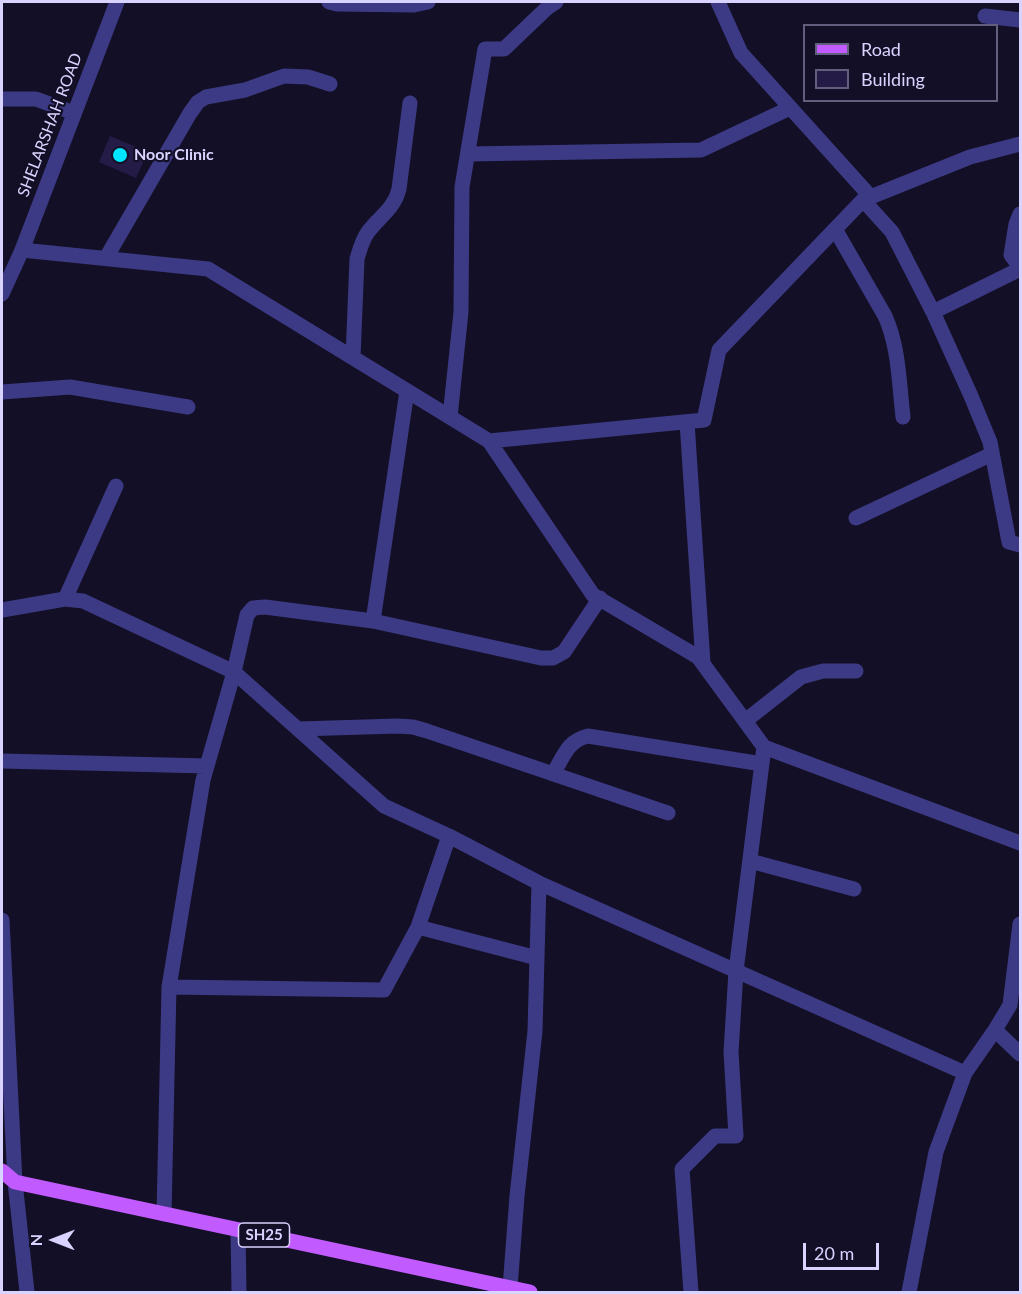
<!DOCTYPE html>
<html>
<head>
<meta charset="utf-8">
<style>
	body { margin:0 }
	#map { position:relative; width:1022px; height:1294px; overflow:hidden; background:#130f26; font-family:Lato,sans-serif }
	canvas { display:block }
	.frame { position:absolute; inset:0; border:3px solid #d9d4ff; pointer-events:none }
	.legend { position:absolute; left:803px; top:24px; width:195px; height:78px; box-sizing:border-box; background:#130f26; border:2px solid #625e7d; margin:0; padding:8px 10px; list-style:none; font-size:18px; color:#d9d4ff }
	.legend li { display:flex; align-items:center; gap:12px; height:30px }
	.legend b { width:30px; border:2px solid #625e7d }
	.north { position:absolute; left:24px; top:1210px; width:60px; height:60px; -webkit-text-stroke:4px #130f26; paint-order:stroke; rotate:270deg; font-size:16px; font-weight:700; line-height:24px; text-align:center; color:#d9d4ff }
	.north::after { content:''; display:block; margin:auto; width:21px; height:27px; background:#d9d4ff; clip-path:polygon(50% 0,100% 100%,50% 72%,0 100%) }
	.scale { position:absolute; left:803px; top:1243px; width:76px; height:27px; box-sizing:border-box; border:3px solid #d9d4ff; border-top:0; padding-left:8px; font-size:18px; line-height:21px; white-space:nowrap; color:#d9d4ff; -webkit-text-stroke:4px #130f26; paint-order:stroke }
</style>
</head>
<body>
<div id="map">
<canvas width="1022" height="1294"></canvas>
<div class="frame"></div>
<ul class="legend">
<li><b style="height:8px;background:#c25bff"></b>Road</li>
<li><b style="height:16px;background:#241b47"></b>Building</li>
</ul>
<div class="north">N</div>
<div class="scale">20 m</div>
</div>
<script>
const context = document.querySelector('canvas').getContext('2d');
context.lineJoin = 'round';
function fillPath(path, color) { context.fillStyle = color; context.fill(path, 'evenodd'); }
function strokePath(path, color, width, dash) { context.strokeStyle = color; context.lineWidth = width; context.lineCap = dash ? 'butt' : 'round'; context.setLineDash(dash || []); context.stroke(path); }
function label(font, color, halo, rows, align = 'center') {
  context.font = font + ' Lato,sans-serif'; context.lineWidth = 4.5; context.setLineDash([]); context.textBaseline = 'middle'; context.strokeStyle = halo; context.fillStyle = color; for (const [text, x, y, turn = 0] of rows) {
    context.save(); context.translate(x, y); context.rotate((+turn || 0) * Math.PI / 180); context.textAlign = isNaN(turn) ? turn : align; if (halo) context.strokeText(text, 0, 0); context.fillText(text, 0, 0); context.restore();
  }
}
fillPath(new Path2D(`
	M110,136L148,152L136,178L99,162Z`), '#241b47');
strokePath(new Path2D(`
	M329,2L337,4L414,5L428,2
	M718,2L741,53L870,196
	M985,16L1020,20
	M2,99H36L74,113
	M468,154L701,150L790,108
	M863,200L892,232L933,312L971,396L990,442L1009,542L1020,545
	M1020,214L1016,224L1011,255L1020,267
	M835,229L885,316C899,347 899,383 903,417
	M22,250L208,269L489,441L593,595L698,657L764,747L1020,843
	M106,258L190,113L198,102L206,97L245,90L284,76L308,77L330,84
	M933,312L1020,269
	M353,358L357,259C360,249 362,240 368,232C380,216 394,209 399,189L410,103
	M2,392L70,387L188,407
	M450,417L461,312L462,187L485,49H504L547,8L556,2
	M687,422L703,663
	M489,441L704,420L719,350L863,200L970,157L1020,144
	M856,518L992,454
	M65,599L116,486
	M2,610L65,599L83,601L234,672L384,806L449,836L539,883L965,1073
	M373,621L541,658H553L564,652L600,598
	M745,721L801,677L823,671H856
	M298,729L398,726L413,727L427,731L668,813
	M2,761L207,766
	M553,774C564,756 567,741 588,736L762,764
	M750,861L854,889
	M418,927L537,958
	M169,987L384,990L418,927L449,836
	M995,1030L1020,1054
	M164,1214L169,987L203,780L234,672L247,615L253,608L265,607L373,621L407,391
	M238,1230L239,1292
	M510,1288L517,1196L535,1031L539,883
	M691,1292L682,1169L715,1136H736L731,1052L736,971L764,747
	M909,1292L936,1152L965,1073L995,1030L1010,1005L1020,924`), '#3d3a85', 15);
strokePath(new Path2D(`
	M2,294L22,250L117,2
	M2,920L15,1182L27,1292`), '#3d3a85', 15);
strokePath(new Path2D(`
	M2,1171L15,1182L530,1292`), '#c25bff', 15);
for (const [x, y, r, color] of [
	[120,155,8,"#00e5ff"]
]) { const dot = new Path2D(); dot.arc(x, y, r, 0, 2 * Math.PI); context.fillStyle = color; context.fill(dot); strokePath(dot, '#130f26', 2); }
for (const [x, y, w] of [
	[264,1235,51]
]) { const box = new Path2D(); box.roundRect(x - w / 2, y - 12, w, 24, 4.5); context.fillStyle = '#130f26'; context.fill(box); strokePath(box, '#d9d4ff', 1.5); }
label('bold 15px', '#d9d4ff', null, [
	["SH25",264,1235]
]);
label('16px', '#d9d4ff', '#130f26', [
	["SHELARSHAH ROAD",50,125,-69]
]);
label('bold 16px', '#d9d4ff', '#130f26', [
	["Noor Clinic",134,155]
], 'left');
</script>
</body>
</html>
